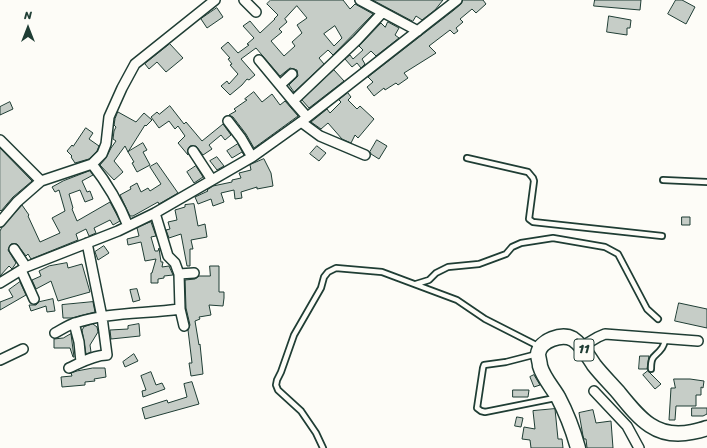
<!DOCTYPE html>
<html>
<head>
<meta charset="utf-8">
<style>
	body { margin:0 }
	#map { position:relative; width:707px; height:448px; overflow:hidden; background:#fdfcf7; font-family:Sriracha,sans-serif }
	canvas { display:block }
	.north { position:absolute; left:8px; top:8px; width:40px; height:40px; -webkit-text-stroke:3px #fdfcf7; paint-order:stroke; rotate:0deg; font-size:11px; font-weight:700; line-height:16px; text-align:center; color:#1f3d34 }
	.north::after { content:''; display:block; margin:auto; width:14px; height:18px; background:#1f3d34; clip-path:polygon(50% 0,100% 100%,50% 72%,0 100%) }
</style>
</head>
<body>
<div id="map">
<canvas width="707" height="448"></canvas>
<div class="north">N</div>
</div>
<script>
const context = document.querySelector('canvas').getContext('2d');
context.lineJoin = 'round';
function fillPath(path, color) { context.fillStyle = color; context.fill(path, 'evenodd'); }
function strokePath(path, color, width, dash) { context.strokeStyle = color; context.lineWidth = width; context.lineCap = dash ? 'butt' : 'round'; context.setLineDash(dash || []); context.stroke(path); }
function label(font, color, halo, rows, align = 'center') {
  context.font = font + ' Sriracha,sans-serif'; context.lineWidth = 3.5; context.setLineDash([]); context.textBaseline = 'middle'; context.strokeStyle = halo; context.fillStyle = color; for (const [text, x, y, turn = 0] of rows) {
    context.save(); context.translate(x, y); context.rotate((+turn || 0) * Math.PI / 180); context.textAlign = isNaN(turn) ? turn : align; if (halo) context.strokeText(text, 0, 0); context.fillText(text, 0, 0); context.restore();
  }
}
const building = new Path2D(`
	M271,0H343L350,9L355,4L373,14L333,55L328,50L319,58L324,64L294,92L289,85L298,76L297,70L290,68L280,76L256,48L241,59L255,75L249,80L247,79L242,85L230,95L221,86L227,81L229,84L238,74L230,65L232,64L228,59L230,58L221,48L228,42L238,53L249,45L247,44L254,38L243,26L250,21L260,33L275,19H274L278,15L267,4ZM297,6L307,18L297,25L302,33L292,42L295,46L284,56L271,41L282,32L279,29L287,22L285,19ZM335,26L342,38L334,46L324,34Z
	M373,0H443L435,10L422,20L416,16L413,21Z
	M463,0H483L486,4L476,13L472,9L460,19L463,22L456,28L458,31L454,34L450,30L429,46L436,53L404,73L408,78L398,85L396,83L385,90L384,88L374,96L367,87L373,82L368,77L454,10L461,4Z
	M595,0H641L640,10L594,6Z
	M676,0H682L695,7L686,24L668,14Z
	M217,8L223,17L207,28L201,19Z
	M609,16L631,20L630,28H627V35L607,32Z
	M388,22L399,28L395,35L399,38L376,56L371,51L362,59L365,64L361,68L357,63L352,67L345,59L350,55L353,59L363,50L359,46L381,23L385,27Z
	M170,44L183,58L166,72L157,62L149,69L145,64Z
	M334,70L344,81L309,108L302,100Z
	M254,92L262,102L272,94L280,105L285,101L298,116L254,148L246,134L233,117L229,115L236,111L234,109L247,100L245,99Z
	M348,93L351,97L348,100L357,109L360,106L374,119L358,138L355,135L351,143L342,139L328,123L321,129L311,122L327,109L330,113L341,102L339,100Z
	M10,102L13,109L0,115V107Z
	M170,106L184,124L186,122L202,141L223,124L231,135L225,140L221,135L209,145L212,149L203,155L196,146H190L188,149V155L178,143L185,136L178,126L175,129L169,121L159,128L151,117L157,112L159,114Z
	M118,112L136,122L144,113L152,120L146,126L145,125L128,152L125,146L114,161L123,172L114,180L100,165L106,158L111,148L116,141L113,139L114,131L116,127L114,125L115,119Z
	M86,128L93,133L89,139L99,146L97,151L89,159L75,163L71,157L72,156L67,151L72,145L73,146Z
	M377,140L387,146L379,159L371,154L370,152Z
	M143,143L147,150L143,152L150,165L137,172L132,163L134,162L128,152Z
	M238,144L244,155L242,152L232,158L227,151Z
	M317,146L326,153L319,161L310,154Z
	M0,148L32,181L13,197L1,211L0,210Z
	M217,157L224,166L217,170L210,161Z
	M264,159L271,173L273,186L257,189V187L241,192L242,198L235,199L234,190L221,193L224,202L213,206L211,199L198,204L195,197L208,191L207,190L213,186L232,182V180L241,178L239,173L251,170L250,165Z
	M157,163L178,193L159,204L158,202L133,216H130L120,195L131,189L130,187L137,183L141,192L148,188L150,191L161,184L150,167Z
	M196,166L203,177L194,183L187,172Z
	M90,171L93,175L82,181L87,192L90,191L93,199L85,202L80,190L69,194L73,208L72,209L77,221L110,202L120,221L113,225L110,220L94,228L96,233L89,236L86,229L76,234L78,240L31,259L28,254L26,256L17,244H11L8,250L16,263L12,269L9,266L0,276V231L2,227L22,205L29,215L28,216L40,242L60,233L52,218L65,211L59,190L55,192L52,187L63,181Z
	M194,204L198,226L205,224L207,237L191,240L193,249H190V266H187L181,234L169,238L166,230L170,229L168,222L177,220L175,210L185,207V205Z
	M682,217H690V225H682Z
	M151,222L156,236L151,237L155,251H158L159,248L161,262H163L162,267L169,266L173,275L164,276V278L158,279V283H151V273H152L156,259L145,261L141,242L128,245L127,239L139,236L137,228Z
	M104,246L109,253L98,260L95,252Z
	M67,263L68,268L82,264L90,292L58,301L51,281L36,289L32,280L41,276L39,271L49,266Z
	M210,266H219V292H224V298L223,306L209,305L211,315L199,317L200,319L195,321L199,345L200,344L203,374L191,376L189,363H192L188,330L190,325L186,308L185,280L195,279L199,276H210Z
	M20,282L26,295L0,310V302L13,297L9,290Z
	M137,289L140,300L133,302L130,290Z
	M53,299L55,311L47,312L46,306L31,311L29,305H36L39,302Z
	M93,302L95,312L72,318H63L62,305Z
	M679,303L707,309V328L675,321Z
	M93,324L97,327L98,332L90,345L91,352L86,354L82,330L84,327Z
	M139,324L140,336L111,339L110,330L128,329V326Z
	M71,334L74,357H73L70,348H54V339L63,338Z
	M134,354L138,361L125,367L123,362Z
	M640,356H649L647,369H639Z
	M93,368H105L106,377L94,379L95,381L85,382V385L62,387L61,377L72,376L71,373L77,371Z
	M648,371L661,384L655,389L643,375Z
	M151,372L156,385L162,383L165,389L143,397L142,391L146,390L141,376Z
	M534,375L540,385L534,387L530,377Z
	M674,379H690L704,381L703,388L701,387V395H696V406H676L675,420H669L671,388H675Z
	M192,382L199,404L145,419L142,408L167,400L168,403L187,397L184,384Z
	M513,390H529L528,397H513Z
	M692,408H707V414L703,416H692Z
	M555,409L558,439H562L563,448H531L530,440L522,439L524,427L535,429L533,411Z
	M593,410L596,423L611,421L613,448H587L586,439H584L583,436L579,413Z
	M517,417L523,418L521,427L515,426Z`);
fillPath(building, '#c6cdc7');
strokePath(building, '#1f3d34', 1);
const service = new Path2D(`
	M467,158L528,172L533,178L534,181L529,219L533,222L662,236
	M663,180L707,182
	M416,284L429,280L436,273L448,267L479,264L506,254L512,247L521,243L553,238L605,247L618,254L647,309L658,319
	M537,354L506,362L484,365L483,368L477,408L481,411L485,412L555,398
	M651,369C651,354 655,358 662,348C664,345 665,341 666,338
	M323,448L316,433L301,411L278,390L276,385L277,380L281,372L294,335L321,288L324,277L328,272L336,268L382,272L457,300L485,319L540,347`);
const minor = new Path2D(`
	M244,0L256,12
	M360,0L418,31
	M259,60L293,101
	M280,85L292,74
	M307,117L293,101L357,40L382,13
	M228,121L241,138L252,157
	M301,122L320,136L365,155
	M0,140L41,181
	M193,151L212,180
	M92,164C107,183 119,203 128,226
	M155,213L168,256L175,263L179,274L180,309L184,326
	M0,222L17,202L41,181L92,164L102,154L106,144L109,117L122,88L135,64L215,0
	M14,249L26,267
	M21,270L34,299
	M179,274L194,273
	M0,283L26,267L118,231L155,213L252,157L301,122L457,0
	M74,323L79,342L81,362
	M55,333C61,330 68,325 75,323C108,312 145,314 180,309
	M581,347L598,337L605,334L698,341
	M0,360L23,349
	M69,368C80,363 94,355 107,355L102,317L87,243
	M594,391L627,426L639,448`);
const trunk = new Path2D(`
	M578,448C573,430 567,414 558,397C552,387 543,377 540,366C540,363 538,357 538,354C540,340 562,333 573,339C582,345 588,356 594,365C601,374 610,383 618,392C639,418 656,440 692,432C697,431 702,430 707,428`);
strokePath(service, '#1f3d34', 8);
strokePath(minor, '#1f3d34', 12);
strokePath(trunk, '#1f3d34', 17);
strokePath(service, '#fdfcf7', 4.5);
strokePath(minor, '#fdfcf7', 9);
strokePath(trunk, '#fdfcf7', 14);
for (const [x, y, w] of [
	[584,350,20]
]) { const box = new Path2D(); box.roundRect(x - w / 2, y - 11, w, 22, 3); context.fillStyle = '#fdfcf7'; context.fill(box); strokePath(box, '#1f3d34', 1); }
label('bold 13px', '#1f3d34', null, [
	["11",584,350]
]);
</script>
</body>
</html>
